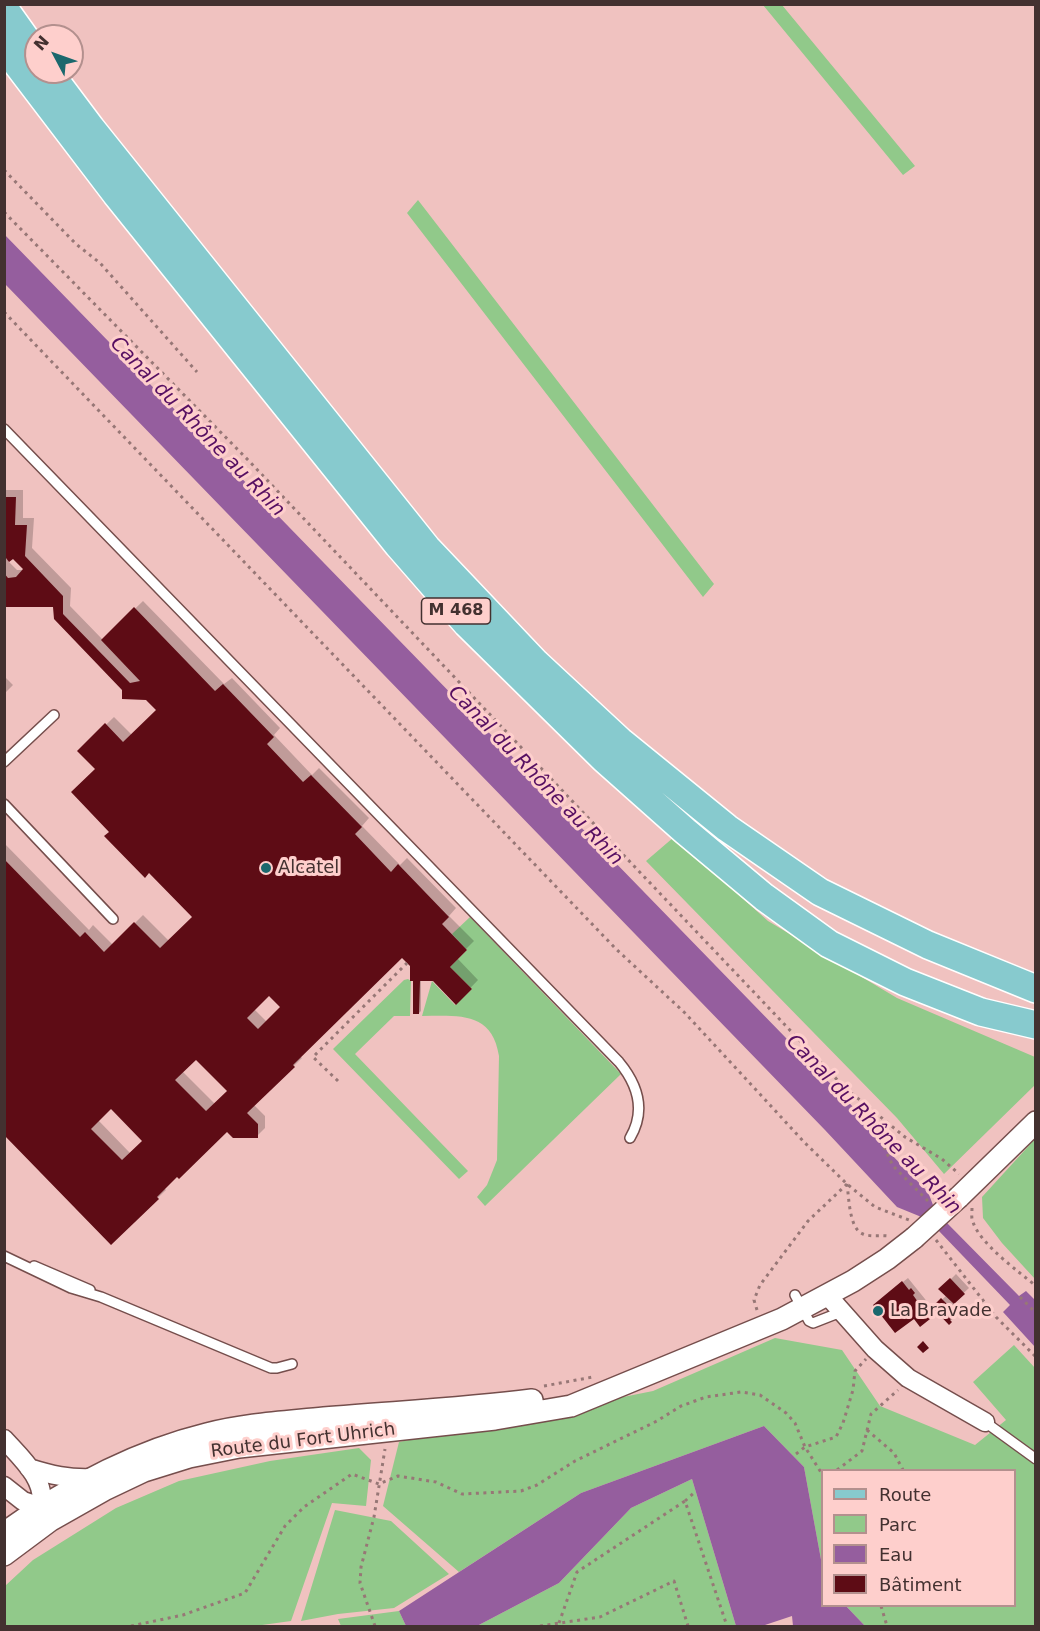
<!DOCTYPE html>
<html>
<head>
<meta charset="utf-8">
<style>
	body { margin:0 }
	#map { position:relative; width:1040px; height:1631px; overflow:hidden; background:#f0c2c0; font-family:"DejaVu Sans",sans-serif }
	canvas { display:block }
	.frame { position:absolute; inset:0; border:6px solid #433130; pointer-events:none }
	.legend { position:absolute; left:821px; top:1469px; width:195px; height:138px; box-sizing:border-box; background:#fecfcc; border:2px solid #b3908e; margin:0; padding:8px 10px; list-style:none; font-size:18px; color:#433130 }
	.legend li { display:flex; align-items:center; gap:12px; height:30px }
	.legend b { width:30px; border:2px solid #b3908e }
	.north { position:absolute; left:24px; top:24px; width:60px; height:60px; box-sizing:border-box; background:#fecfcc; border:2px solid #b3908e; border-radius:50%; rotate:311deg; font-size:16px; font-weight:700; line-height:24px; text-align:center; color:#433130 }
	.north::after { content:''; display:block; margin:auto; width:21px; height:27px; background:#1b686d; clip-path:polygon(50% 0,100% 100%,50% 72%,0 100%) }
</style>
</head>
<body>
<div id="map">
<canvas width="1040" height="1631"></canvas>
<div class="frame"></div>
<ul class="legend">
<li><b style="height:8px;background:#87cace"></b>Route</li>
<li><b style="height:16px;background:#91c98a"></b>Parc</li>
<li><b style="height:16px;background:#955e9e"></b>Eau</li>
<li><b style="height:16px;background:#5e0c15"></b>Bâtiment</li>
</ul>
<div class="north">N</div>
</div>
<script>
const context = document.querySelector('canvas').getContext('2d');
context.lineJoin = 'round';
function fillPath(path, color) { context.fillStyle = color; context.fill(path, 'evenodd'); }
function strokePath(path, color, width, dash) { context.strokeStyle = color; context.lineWidth = width; context.lineCap = dash ? 'butt' : 'round'; context.setLineDash(dash || []); context.stroke(path); }
function label(font, color, halo, rows, align = 'center') {
  context.font = font + ' "DejaVu Sans",sans-serif'; context.lineWidth = 6; context.setLineDash([]); context.textBaseline = 'middle'; context.strokeStyle = halo; context.fillStyle = color; for (const [text, x, y, turn = 0] of rows) {
    context.save(); context.translate(x, y); context.rotate((+turn || 0) * Math.PI / 180); context.textAlign = isNaN(turn) ? turn : align; if (halo) context.strokeText(text, 0, 0); context.fillText(text, 0, 0); context.restore();
  }
}
fillPath(new Path2D(`
	M763,5H782L915,166L903,175Z
	M418,200L714,584L703,597L407,213Z
	M674,837L768,921L897,998L1035,1057V1085L944,1174L897,1118L646,861Z
	M470,917L621,1074L485,1206L477,1197L487,1185L497,1160L499,1056C492,1011 458,1016 422,1016L432,981L455,1005L472,989L450,967L467,950L452,934Z
	M408,979L411,981L410,1016H394L355,1054L468,1171L459,1179L333,1049L404,980Z
	M1035,1139V1279L1002,1243L983,1218L982,1197Z
	M775,1338L842,1350L880,1406L975,1445L1006,1420L973,1382L1014,1345L1035,1368V1626H865L846,1606H1014V1470H822V1565L804,1467L764,1426L581,1493L459,1572L383,1506L399,1442L653,1391Z
	M359,1448L371,1460L366,1506L332,1503L291,1621L255,1626H5V1586L33,1560L116,1508L179,1481L270,1461Z
	M692,1479L736,1626H477L559,1583L631,1508Z
	M335,1510L391,1521L449,1574L394,1608L338,1614L301,1621Z
	M399,1611L406,1626H341L338,1619Z`), '#91c98a');
fillPath(new Path2D(`
	M4,234L857,1111L884,1147L928,1192L933,1205L947,1223L1019,1296L1026,1291L1035,1300V1347L1003,1312L1010,1305L938,1230L919,1216L897,1207L825,1130L5,284Z
	M764,1426L804,1467L822,1565V1606H846L865,1626H793L792,1616L762,1626H736L692,1479L631,1508L559,1583L477,1626H406L399,1611L581,1493Z`), '#955e9e');
fillPath(new Path2D(`
	M4,490H23V518H34L32,548L71,588L70,606L103,640L143,601L224,684L232,678L280,728L274,735L312,775L319,768L369,818L362,826L400,865L407,858L456,908L449,916L474,941L457,958L478,980L456,1003L433,980H421V1011L419,1013L412,966L402,956L300,1056L302,1058L254,1105L265,1116V1128L257,1136L227,1130L177,1175L164,1188L166,1190L111,1243L4,1133V843L89,930L93,925L113,945L143,915L169,941L194,917L111,831L97,769L79,751L114,717L132,735L158,710L146,698L124,690L55,606L4,605ZM13,556L26,570H17L8,561ZM270,994L282,1007L267,1022L254,1009ZM196,1058L228,1091L215,1104L182,1071ZM111,1107L144,1140L130,1153L98,1120Z
	M4,676L13,685L4,694Z
	M956,1274L969,1288L954,1302L960,1307L953,1314L956,1316L949,1322L934,1307L947,1295L941,1289Z
	M908,1278L929,1304L925,1308L931,1315L920,1325L916,1319L880,1300Z`), '#0003');
fillPath(new Path2D(`
	M4,497H16L15,525H27L25,556L63,596V614L130,683L140,681L101,640L134,607L215,691L223,684L274,737L267,744L303,782L311,775L362,827L355,834L391,872L398,864L449,917L442,924L467,950L450,967L472,989L456,1005L433,981H420L419,1014H413V981H410V966L402,958L293,1065L295,1067L247,1113L258,1124V1138H233L227,1132L179,1179L177,1177L157,1197L159,1199L111,1245L4,1135V859L80,937L85,932L104,952L134,922L160,948L192,917L149,873L145,878L104,836L109,832L71,792L95,769L77,751L105,723L123,742L156,710L146,700L122,699V690L54,619L53,607H4V573L8,578L16,577L23,569L13,559L9,562L6,558L4,560ZM269,996L280,1007L258,1029L247,1018ZM196,1060L227,1091L206,1111L175,1080ZM111,1109L142,1141L122,1160L91,1129Z
	M950,1278L965,1294L954,1304L938,1289Z
	M902,1281L909,1290L911,1288L915,1293L913,1295L930,1319L920,1327L914,1319L895,1333L873,1305Z
	M941,1298L956,1313L950,1320L952,1322L949,1325L932,1307Z
	M923,1341L929,1348L923,1353L917,1347Z`), '#5e0c15');
const service = new Path2D(`
	M4,429L619,1062C638,1085 646,1111 630,1138
	M4,762L54,715
	M4,804L113,919
	M4,1256L71,1288L101,1297L271,1368H277L292,1364
	M34,1266L90,1290
	M795,1295L809,1321L813,1323L841,1312
	M985,1422L1036,1459`);
const minor = new Path2D(`
	M828,1296L875,1349L908,1378L985,1422
	M4,1439C20,1457 47,1480 41,1507
	M29,1468C51,1475 69,1479 92,1478
	M4,1486L23,1501L41,1507L48,1516`);
const tertiary = new Path2D(`
	M959,1197L1036,1122
	M4,1533C65,1489 134,1452 207,1434C245,1424 285,1422 324,1418C393,1412 463,1409 532,1400
	M4,1555L51,1520L104,1490L144,1471L189,1457L239,1447L495,1419L571,1406L782,1319L853,1281L887,1259L914,1238`);
const primary = new Path2D(`
	M4,8L36,53
	M4,47L116,194L398,545L467,624L604,759L685,831L764,897L829,944L905,982L981,1012L1036,1025
	M49,72L91,128L427,548L536,663L620,741L727,828L820,892L928,945L1036,989`);
strokePath(service, '#754e4c', 12);
strokePath(minor, '#754e4c', 21);
strokePath(tertiary, '#754e4c', 24);
strokePath(primary, '#fff', 30);
strokePath(new Path2D(`
	M4,170L76,244L100,263L197,372
	M4,212L249,461L844,1087L905,1137L942,1159L959,1174
	M4,312L616,949L685,1013L805,1143L847,1184L875,1207L909,1220
	M338,1081L313,1057L407,963
	M884,1147L893,1166L929,1202
	M847,1184C849,1197 849,1229 863,1234C870,1237 881,1235 888,1236
	M972,1208C972,1213 971,1218 973,1222C980,1244 1018,1271 1036,1286
	M936,1240L996,1317L1036,1357
	M1020,1297L1036,1313
	M757,1310L754,1300L760,1285L808,1221L847,1184
	M544,1386L593,1377
	M867,1430L894,1453L903,1470
	M796,1454L805,1447L836,1437L843,1423L853,1390L855,1371L866,1359
	M837,1470L862,1451L871,1414L898,1390
	M685,1501L695,1492
	M881,1606L887,1626
	M559,1623L577,1572L685,1501L727,1626
	M131,1626L183,1615L245,1593L285,1526L304,1507L352,1474L379,1484L398,1476L436,1482L462,1494L521,1491L537,1485L575,1461L657,1421L681,1406L706,1397L741,1392L760,1395L786,1413L795,1423L805,1447L822,1474
	M375,1626L360,1583L361,1567L374,1517L385,1449
	M540,1626L600,1617L674,1581L688,1626`), '#977776', 3, [3, 4.5]);
strokePath(service, '#fff', 9);
strokePath(minor, '#fff', 18);
strokePath(tertiary, '#fff', 21);
strokePath(primary, '#87cace', 27);
const tertiaryBridge = new Path2D(`
	M914,1238L959,1197`);
strokePath(tertiaryBridge, '#754e4c', 24, []);
strokePath(tertiaryBridge, '#fff', 21);
for (const [x, y, r, color] of [
	[266,868,6,"#1b686d"],
	[878,1311,6,"#1b686d"]
]) { const dot = new Path2D(); dot.arc(x, y, r, 0, 2 * Math.PI); context.fillStyle = color; context.fill(dot); strokePath(dot, '#fecfcc', 2); }
for (const [x, y, w] of [
	[456,611,69]
]) { const box = new Path2D(); box.roundRect(x - w / 2, y - 13, w, 26, 4.5); context.fillStyle = '#fecfcc'; context.fill(box); strokePath(box, '#433130', 1.5); }
label('bold 16px', '#433130', null, [
	["M 468",456,611]
]);
label('18px', '#433130', '#fecfcc', [
	["Alcatel",278,868],
	["La Bravade",890,1311]
], 'left');
label('18px', '#433130', '#fecfcc', [
	["Route du Fort Uhrich",303,1441,-7]
]);
label('italic 20px', '#570f62', '#fecfcc', [
	["Canal du Rhône au Rhin",197,427,46],
	["Canal du Rhône au Rhin",535,776,46],
	["Canal du Rhône au Rhin",873,1125,46]
]);
</script>
</body>
</html>
